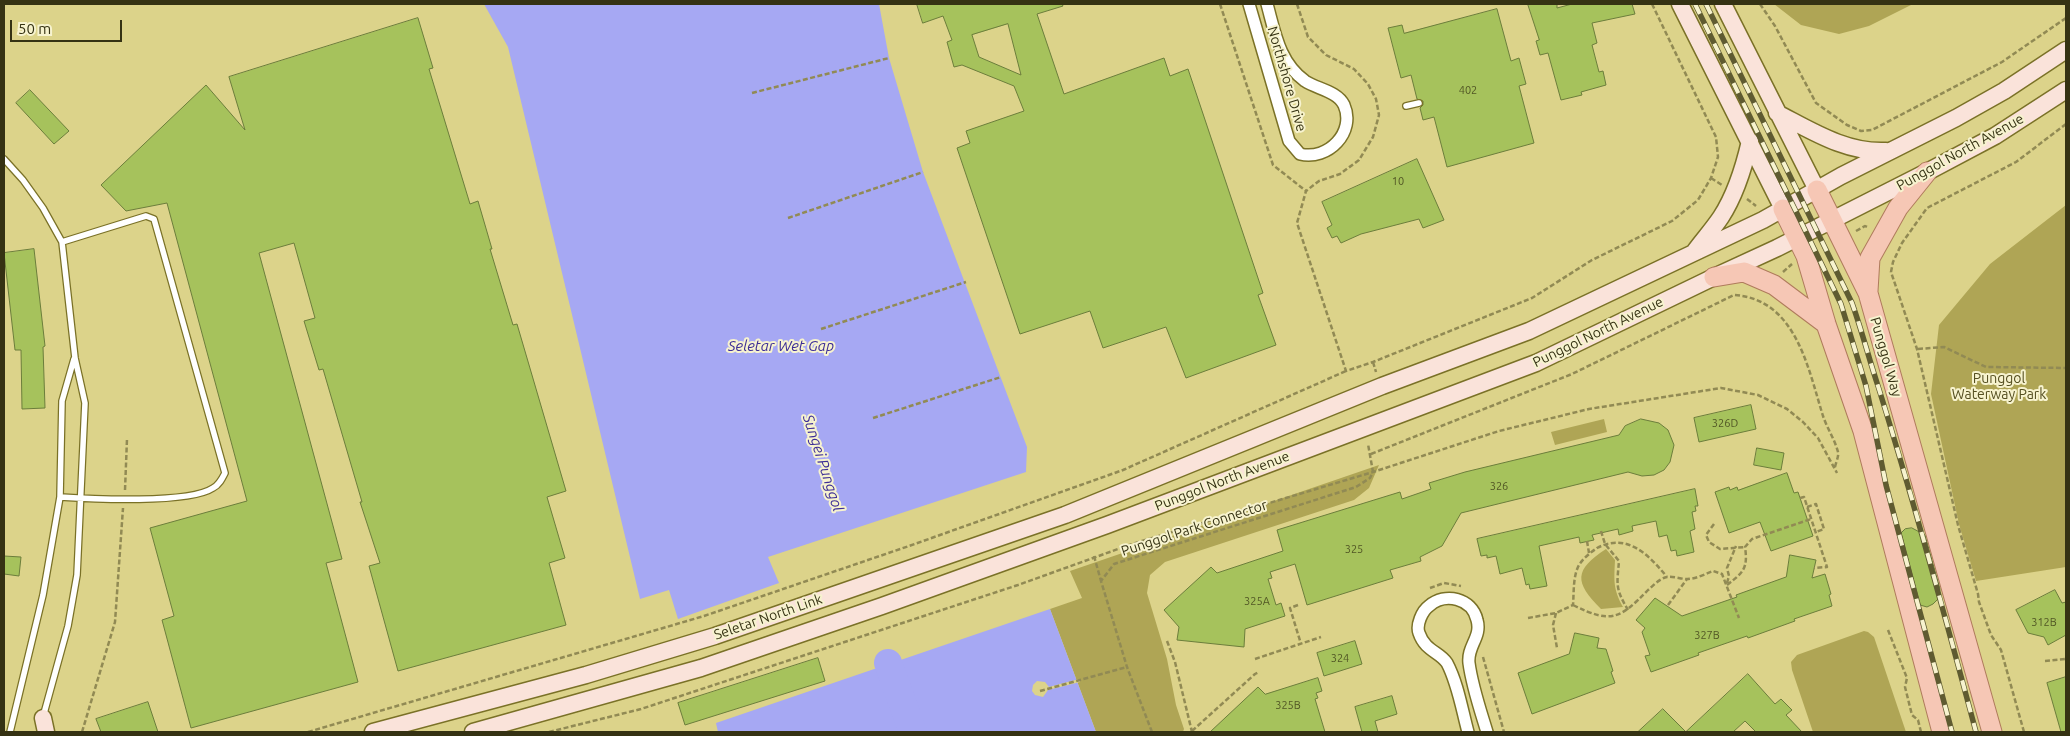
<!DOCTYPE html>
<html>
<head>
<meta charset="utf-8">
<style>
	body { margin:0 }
	#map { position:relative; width:2070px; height:736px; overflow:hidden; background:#dcd38a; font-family:Ubuntu,sans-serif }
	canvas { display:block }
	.frame { position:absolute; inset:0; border:5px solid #353213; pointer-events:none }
	.scale { position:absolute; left:10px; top:20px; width:112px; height:22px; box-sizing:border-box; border:2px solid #353213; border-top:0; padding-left:6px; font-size:15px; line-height:18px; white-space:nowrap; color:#353213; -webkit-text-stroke:4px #f7f3cf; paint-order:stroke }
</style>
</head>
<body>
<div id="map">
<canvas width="2070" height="736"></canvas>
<div class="frame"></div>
<div class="scale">50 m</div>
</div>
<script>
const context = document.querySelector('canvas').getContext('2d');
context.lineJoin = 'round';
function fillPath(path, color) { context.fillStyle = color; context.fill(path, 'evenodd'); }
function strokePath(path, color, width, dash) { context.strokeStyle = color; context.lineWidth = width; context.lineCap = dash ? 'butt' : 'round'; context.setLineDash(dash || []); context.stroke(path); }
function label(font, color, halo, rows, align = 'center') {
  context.font = font + ' Ubuntu,sans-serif'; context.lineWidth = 4; context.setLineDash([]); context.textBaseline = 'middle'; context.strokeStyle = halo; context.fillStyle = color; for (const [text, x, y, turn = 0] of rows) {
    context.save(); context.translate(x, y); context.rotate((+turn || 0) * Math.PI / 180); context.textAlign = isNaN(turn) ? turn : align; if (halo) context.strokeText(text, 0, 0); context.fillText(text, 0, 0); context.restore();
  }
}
fillPath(new Path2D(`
	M1774,4H1913L1869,26L1839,34L1801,25Z
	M2066,205V567L1976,581L1959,524L1931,394L1939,325L1990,264Z
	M1604,419L1607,432L1555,445L1551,432Z
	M1379,465L1369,488L1354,500L1165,562L1150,575L1147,593L1167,659L1176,705L1184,729L1183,732H1096L1050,609L1082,598L1070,571Z
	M1606,549L1615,560C1614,581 1613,589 1623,607L1601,609C1574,582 1574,570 1606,549Z
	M1864,631L1868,632L1874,637L1906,732H1813L1792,670L1791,662L1797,655Z`), '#afa555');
fillPath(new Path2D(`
	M484,4H879L889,58L923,172L1027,447L1026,472L768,557L779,583L678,619L669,590L640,599L508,47Z
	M1050,609L1096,732H718L716,723Z`), '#a6a8f3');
fillPath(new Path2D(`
	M1079,679L1080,682L1048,690L1043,697L1035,695L1032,691L1033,685L1037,681L1045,682L1049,687Z`), '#dcd38a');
strokePath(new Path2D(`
	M888,663L913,732`), '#a6a8f3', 28);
const building = new Path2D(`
	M917,4H1062L1063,6L1037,14L1064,94L1164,58L1170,76L1188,69L1263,293L1258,295L1276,345L1186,378L1166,327L1103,348L1090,311L1020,334L957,148L970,143L966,131L1024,111L1014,86L962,65L954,67L947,42L952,40L943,16L923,23ZM1008,24L1021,75L979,57L972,35Z
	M1528,4H1557V8L1572,4H1632L1635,14L1592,23L1597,43L1592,45L1599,72L1603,71L1606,85L1581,92L1582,95L1561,100L1548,53L1540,55L1536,41L1539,40Z
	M1497,9L1511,61L1519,58L1526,84L1519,86L1534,143L1447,167L1434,117L1423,120L1420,108L1423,105V101L1417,99L1411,75L1401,78L1388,28L1402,25L1404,33Z
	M418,18L433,68L429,69L470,204L478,201L492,249H490L513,325L517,324L566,491L547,497L565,558L549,563L566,625L398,671L369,566L380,563L360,502H362L323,369L319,370L304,321L315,318L294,243L259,253L342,559L326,563L358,682L191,728L162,620L174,616L150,528L247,501L167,203L126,211L101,185L206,85L245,130L229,77Z
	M30,90L69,131L54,144L16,103Z
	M1417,159L1444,220L1423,228L1419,219L1361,234L1341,243L1337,236L1332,238L1327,228L1332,225L1322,202Z
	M34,249L45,346L43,347L45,408L22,409L21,350H15L4,253Z
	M1751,405L1756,429L1699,442L1694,418Z
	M1641,419L1659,423L1668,430L1674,445L1670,462L1664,470L1654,475L1642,476L1628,472L1461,513L1442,546L1420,557L1421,561L1390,570L1393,578L1307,605L1295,564L1270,572L1272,578L1268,579L1276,605L1281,603L1285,616L1245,629L1244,647L1177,640L1179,627L1164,610L1211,567L1217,573L1283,551L1277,530L1400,492L1402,499L1431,489L1429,483L1465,472L1619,435L1625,426Z
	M1757,448L1784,453L1781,470L1754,465Z
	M1787,473L1794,493L1798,492L1813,536L1771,551L1760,522L1729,533L1715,492L1729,487L1730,490L1737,487L1738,490Z
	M1695,489L1698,506H1695L1696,511L1692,512L1695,529L1690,531L1694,552L1677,556L1676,550L1671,551L1667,535L1659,537L1656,521L1632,526L1633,531L1619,535L1618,529L1592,535L1594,540L1580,543L1579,537L1539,546L1547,586L1530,589L1529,584L1526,585L1522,568L1500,574L1496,556L1487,558V555L1481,556L1477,539Z
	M1912,528L1925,535L1940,589L1938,599L1933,604L1927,607L1920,605L1901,533L1905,529Z
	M1790,555L1816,560L1812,578L1825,574L1831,594L1829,595L1832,606L1794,619L1795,621L1748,638L1747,636L1698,653L1699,655L1651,672L1645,656L1650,655L1642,632L1645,628L1636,620L1655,598L1682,616L1737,597L1736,595L1786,577Z
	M4,556L21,557L19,576L4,574Z
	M2055,590L2062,603L2066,602V635L2048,645L2044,637L2028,633L2016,610Z
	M1575,633L1599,638L1597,648L1606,649L1613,671L1611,672L1615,683L1532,714L1518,673L1569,654Z
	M1355,641L1362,664L1324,676L1317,653Z
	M818,658L825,681L685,725L678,703Z
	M1748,674L1775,704L1781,699L1792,710L1786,715L1802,732H1756L1745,721L1733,732H1686Z
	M2066,677V732H2061L2047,683Z
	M1318,678L1322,691L1316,693L1318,698L1315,699L1325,732H1210L1258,687L1265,694Z
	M1392,696L1397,714L1375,721L1378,732H1362L1355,707Z
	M148,702L158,732H101L96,719Z
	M1663,709L1686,732H1638Z`);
fillPath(building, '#a6c25c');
strokePath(building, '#6b7d3b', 1);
const lane = new Path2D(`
	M1406,106L1419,103
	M4,159L23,180L43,208L62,242L75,358L85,403L77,575L68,626L43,717
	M60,497C91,499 189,504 213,488C219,485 222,479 225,473L154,219L146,216L62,242
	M10,732L43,595L60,497L62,401L74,359`);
const street = new Path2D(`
	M1249,4L1289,141L1300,154C1328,161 1356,132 1344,105C1337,91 1317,89 1305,81C1279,62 1275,33 1267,4
	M1468,732C1462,710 1458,684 1447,663C1440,652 1425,651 1419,633C1416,625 1422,611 1429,606C1445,592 1472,598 1477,620C1482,637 1467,646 1469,663C1472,686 1480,709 1487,732`);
const secondary = new Path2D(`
	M1680,4L1783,209
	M1723,4L1817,190
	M1777,113C1812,131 1846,153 1886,151
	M1695,251C1703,240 1713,229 1721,217C1736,194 1744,167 1750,141
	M43,718L46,732
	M373,732L586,675L715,636L1065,515L1382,386L1529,331L1763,220L1841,176L1956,118L2004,91L2066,50
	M473,732L701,668L882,606L1107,525L1536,363L1714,277L1777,248L1927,172L1995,136L2066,90`);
const primary = new Path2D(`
	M1817,190L1868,293L1992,732
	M1783,209L1806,256L1826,324L1863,431L1942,732
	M1714,277L1744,272L1774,285L1826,324
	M1868,291L1870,258L1898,208L1927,172`);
strokePath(lane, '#7a7127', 8);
strokePath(street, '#7a7127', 14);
strokePath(secondary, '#7a7127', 19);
strokePath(primary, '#af7b5c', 21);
strokePath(new Path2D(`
	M1220,4L1273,165L1306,191
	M1297,4L1308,37L1326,55L1354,69L1368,84L1376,99L1379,115L1373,137L1359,160L1340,174L1319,181L1306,191L1297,223L1346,371L1373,362L1532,298L1592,260L1672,221L1698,200L1711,178L1718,157L1716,137L1652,4
	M1760,4L1775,26L1816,103L1847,125L1861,131L1872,130L2002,62L2066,18
	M752,93L889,58
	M1711,178L1722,185
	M1747,199L1756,206
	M788,218L923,172
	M1856,231L1865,226L1869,228
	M1783,272L1792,264
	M821,329L966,282
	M1918,349L1944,347L1986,367L2066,368
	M1373,362L1376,372
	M873,418L1001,377
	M1371,454L1572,374L1734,295C1796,299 1808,368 1823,416C1827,428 1835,440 1838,452C1839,456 1836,462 1835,467
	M125,490L127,439
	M1800,498L1804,497L1827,567L1814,568
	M1807,507L1816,504L1824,529L1816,532
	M1714,524L1706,535L1709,542L1720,549L1745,547
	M1601,531L1605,544L1619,561C1617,585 1615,588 1628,610
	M1587,541L1589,553
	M1094,556L1101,581
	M1727,583L1729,576L1727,568L1736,546
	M1727,585C1744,572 1748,568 1745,547L1752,539L1811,519
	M1430,588L1444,583L1461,586
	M1298,605L1290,608L1301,644
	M1573,605C1611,624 1620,619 1648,590C1653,586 1660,578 1667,577C1673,576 1681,579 1687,579C1696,579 1705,574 1713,571L1722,574L1739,618
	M1668,605L1687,579
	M1556,613L1553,625L1557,648
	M1528,618L1556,613L1573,605C1574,592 1573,578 1578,567C1582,559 1590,553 1597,548C1627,532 1649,555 1667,577
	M1888,630L1907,678L1905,687L1912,715L1918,720L1921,732
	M1167,641L1175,662L1192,732
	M1483,657L1504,732
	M1255,659L1321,637
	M2045,661L2066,659
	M1040,691L1127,667
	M1192,731L1255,674L1259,672
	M82,732L115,622L123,508
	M308,732L704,616L909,546L1123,470L1346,371
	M549,732L641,709L1018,585L1132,544L1373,472L1499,431L1589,409L1721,388L1758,395L1787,409L1803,422L1818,438L1837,473
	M1152,732L1127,667L1101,581L1114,564L1356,487L1370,478L1373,472L1368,444
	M2024,732L2001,650L1991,635L1979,602L1978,594L1958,525L1917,349L1891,272L1893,262L1902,243L1927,208L2016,162L2066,124`), '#918a54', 2.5, [5, 2.5]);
strokePath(lane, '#fff', 5.5);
strokePath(street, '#fff', 11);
strokePath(secondary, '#fae3da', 16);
strokePath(primary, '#f6c7b5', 19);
const rail = new Path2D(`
	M1695,4L1841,304L1866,386L1886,485L1952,732
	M1706,4L1852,303C1862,331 1869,359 1878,386C1914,501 1945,616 1976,732`);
strokePath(rail, '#5f5b31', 5.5);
strokePath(rail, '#f7f3cf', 4, [11]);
label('11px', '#515625', null, [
	["402",1468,90],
	["10",1398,181],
	["326D",1725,423],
	["326",1499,486],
	["325",1354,549],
	["325A",1257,601],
	["312B",2044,622],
	["327B",1707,635],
	["324",1340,658],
	["325B",1288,705]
]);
label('14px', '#353213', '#f7f3cf', [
	["Northshore Drive",1287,79,74],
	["Punggol North Avenue",1960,152,-29],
	["Punggol North Avenue",1598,332,-26],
	["Punggol Way",1886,357,74],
	["Punggol North Avenue",1222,481,-21],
	["Punggol Park Connector",1194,528,-18],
	["Seletar North Link",768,617,-19]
]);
label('14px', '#554f21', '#f7f3cf', [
	["Punggol",1999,378],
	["Waterway Park",1999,394]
]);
label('italic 15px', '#3c2d96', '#f7f3cf', [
	["Seletar Wet Gap",781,346],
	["Sungei Punggol",823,463,72]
]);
</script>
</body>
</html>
